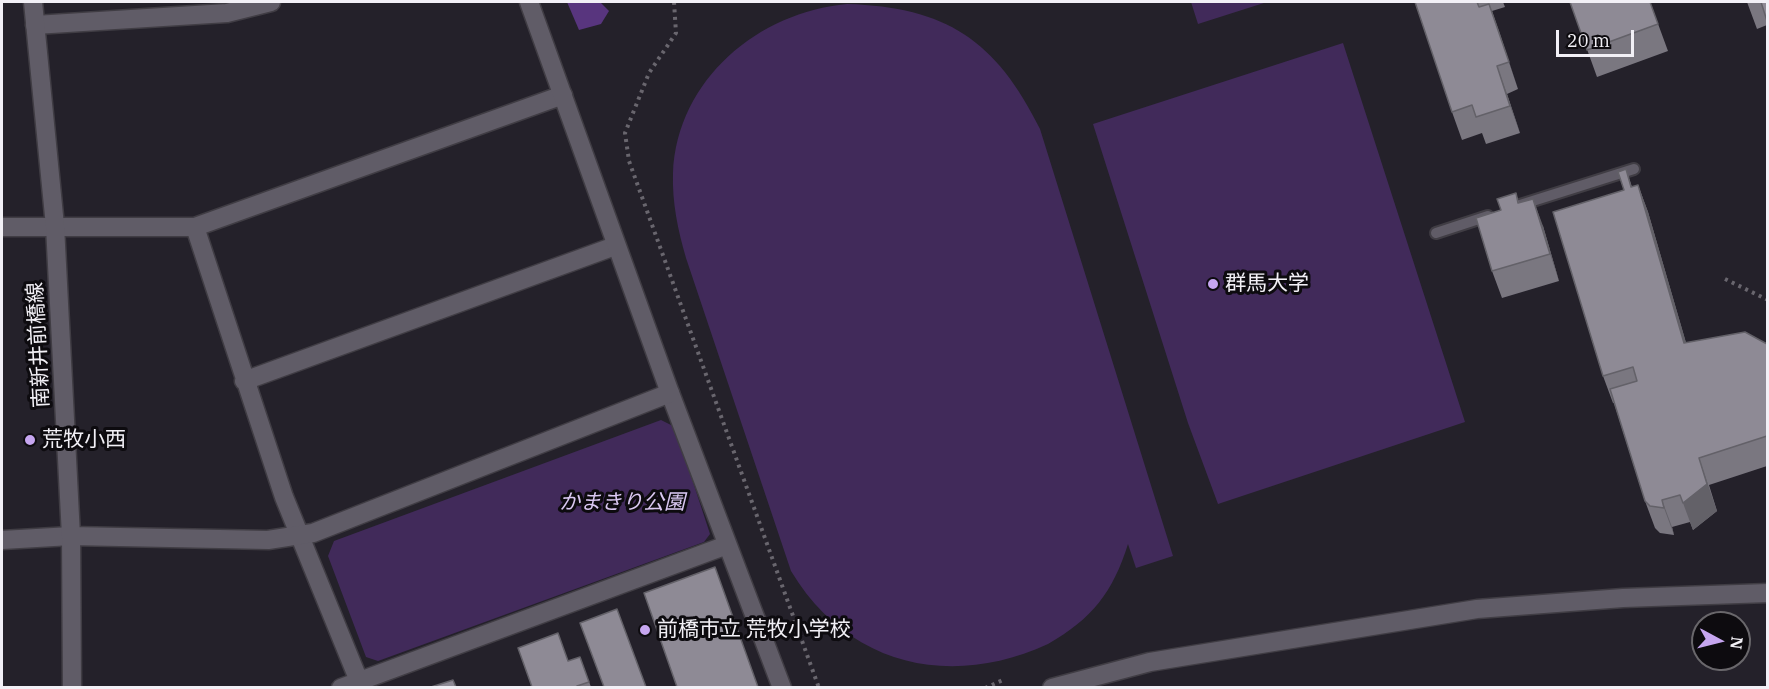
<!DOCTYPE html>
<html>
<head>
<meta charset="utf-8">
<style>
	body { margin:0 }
	#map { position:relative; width:1769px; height:689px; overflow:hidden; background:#24212a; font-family:"IBM Plex Serif",serif }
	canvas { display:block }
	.frame { position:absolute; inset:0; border:3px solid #f2f0f6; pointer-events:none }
	.north { position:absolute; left:1691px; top:611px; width:60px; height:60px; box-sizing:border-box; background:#0d0b0f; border:2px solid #69676b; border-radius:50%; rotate:97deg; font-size:16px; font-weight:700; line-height:24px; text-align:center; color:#f2f0f6 }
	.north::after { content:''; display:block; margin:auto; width:21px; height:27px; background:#c6a6f0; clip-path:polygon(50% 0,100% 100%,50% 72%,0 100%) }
	.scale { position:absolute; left:1556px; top:30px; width:78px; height:27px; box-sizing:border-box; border:3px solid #f2f0f6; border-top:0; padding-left:8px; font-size:18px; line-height:21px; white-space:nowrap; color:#f2f0f6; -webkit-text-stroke:4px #0d0b0f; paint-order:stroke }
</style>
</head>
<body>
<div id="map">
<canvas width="1769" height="689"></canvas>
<div class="frame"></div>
<div class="north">N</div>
<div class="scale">20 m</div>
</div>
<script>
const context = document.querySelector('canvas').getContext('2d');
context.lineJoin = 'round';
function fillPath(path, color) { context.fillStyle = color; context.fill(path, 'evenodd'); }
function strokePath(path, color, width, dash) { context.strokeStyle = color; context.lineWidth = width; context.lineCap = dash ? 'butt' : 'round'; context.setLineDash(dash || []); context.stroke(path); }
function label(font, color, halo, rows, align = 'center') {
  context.font = font + ' "IBM Plex Serif","Noto Sans JP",serif'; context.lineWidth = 6; context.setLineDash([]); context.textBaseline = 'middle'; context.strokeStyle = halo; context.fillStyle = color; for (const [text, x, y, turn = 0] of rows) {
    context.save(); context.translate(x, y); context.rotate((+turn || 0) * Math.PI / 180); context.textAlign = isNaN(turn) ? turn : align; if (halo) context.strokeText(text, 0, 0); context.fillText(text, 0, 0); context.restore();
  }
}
fillPath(new Path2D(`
	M1191,2H1267L1198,24Z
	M847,4C946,7 996,40 1040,129L1173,556L1136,568L1128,544C1113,592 1092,619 1048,644C950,689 848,666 791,571L686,258C678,230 672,203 673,173C677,79 759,12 847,4Z
	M1343,43L1465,422L1218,504L1188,423L1093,124Z
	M661,420L675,427L710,534L704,542L378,661L366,657L328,556L334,541Z`), '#412a5a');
fillPath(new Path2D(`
	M567,2H600L609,11L601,24L579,30Z`), '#58357e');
const lane = new Path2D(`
	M1520,205L1634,169
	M1436,233L1488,216`);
const street = new Path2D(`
	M35,25L227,13L271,2
	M2,227H195L563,95
	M195,227L284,497L359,681
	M244,381L615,246
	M670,393L782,688
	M2,540L71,536
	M341,688L727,545
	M1052,688L1150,662L1477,609L1623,598L1768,593`);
const secondary = new Path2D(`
	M33,2L55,226L71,536L72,688
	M71,536L268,540L313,533L670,393L529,2`);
strokePath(lane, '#403d44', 14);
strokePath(street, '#403d44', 21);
strokePath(secondary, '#403d44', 21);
strokePath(new Path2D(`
	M674,2L676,33L649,73L625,133L629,161L819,688
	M1725,279L1768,300
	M985,688L1003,680`), '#69666e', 4, [3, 4.5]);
strokePath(lane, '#605c67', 10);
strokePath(street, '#605c67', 18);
strokePath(secondary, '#605c67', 18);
fillPath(new Path2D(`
	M1415,2H1503L1505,7L1492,11L1518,89L1507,94L1520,133L1486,144L1482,133L1462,140L1452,112Z
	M1570,2H1650L1668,51L1597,77Z
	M1747,2H1767V25L1757,29Z
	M1626,169L1632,187L1638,185L1648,212L1686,343L1767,344V466L1709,485L1717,511L1693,530L1690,522L1672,527L1674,535L1660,533L1655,528L1645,501L1614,403H1613L1603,376Z
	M1516,193L1519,203L1543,226L1559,281L1502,298L1492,271L1501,210Z
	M580,657L591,687H532L568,661Z`), '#7a7780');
fillPath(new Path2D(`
	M1489,4L1499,31L1518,89L1509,62Z
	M1497,66L1507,94L1520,133L1510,106Z
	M1638,185L1648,212L1694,370L1684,343Z
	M1533,199L1543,226L1559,281L1550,254Z
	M1699,458L1717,511L1693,530L1683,503Z
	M1662,500L1672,527L1674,535L1664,508Z`), '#636168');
const building = new Path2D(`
	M1415,2H1477L1479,7L1489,4L1509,62L1497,66L1510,106L1476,117L1472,105L1452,112Z
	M1570,2H1650L1658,24L1587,50Z
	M1761,2H1767V21Z
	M1626,169L1631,187L1638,185L1684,343L1745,332L1767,344V436L1699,458L1707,484L1683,503L1680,495L1662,500L1664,508L1650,506L1645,501L1610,389L1637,381L1633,367L1603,376L1553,212L1624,190L1618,172Z
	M1516,193L1518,203L1533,199L1550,254L1492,271L1476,218L1501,210L1497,199Z
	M715,567L758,687H677L644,593Z
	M617,609L646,687H604L580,623Z
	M558,633L568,661L580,657L589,682L577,686L578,687H532L518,648Z
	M453,680L456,687H431Z`);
fillPath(building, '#8e8a95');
strokePath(building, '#636168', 1.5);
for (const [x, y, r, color] of [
	[1213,284,6,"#c6a6f0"],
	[30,440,6,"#c6a6f0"],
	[645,630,6,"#c6a6f0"]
]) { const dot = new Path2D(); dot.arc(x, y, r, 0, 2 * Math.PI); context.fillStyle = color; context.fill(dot); strokePath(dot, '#0d0b0f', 2); }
label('21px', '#f2f0f6', '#0d0b0f', [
	["群馬大学",1225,284],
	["荒牧小西",42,440],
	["前橋市立 荒牧小学校",657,630]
], 'left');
label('21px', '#f2f0f6', '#0d0b0f', [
	["南新井前橋線",39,345,-93]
]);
label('italic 21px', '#dac8f2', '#0d0b0f', [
	["かまきり公園",622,503]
]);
</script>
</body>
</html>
